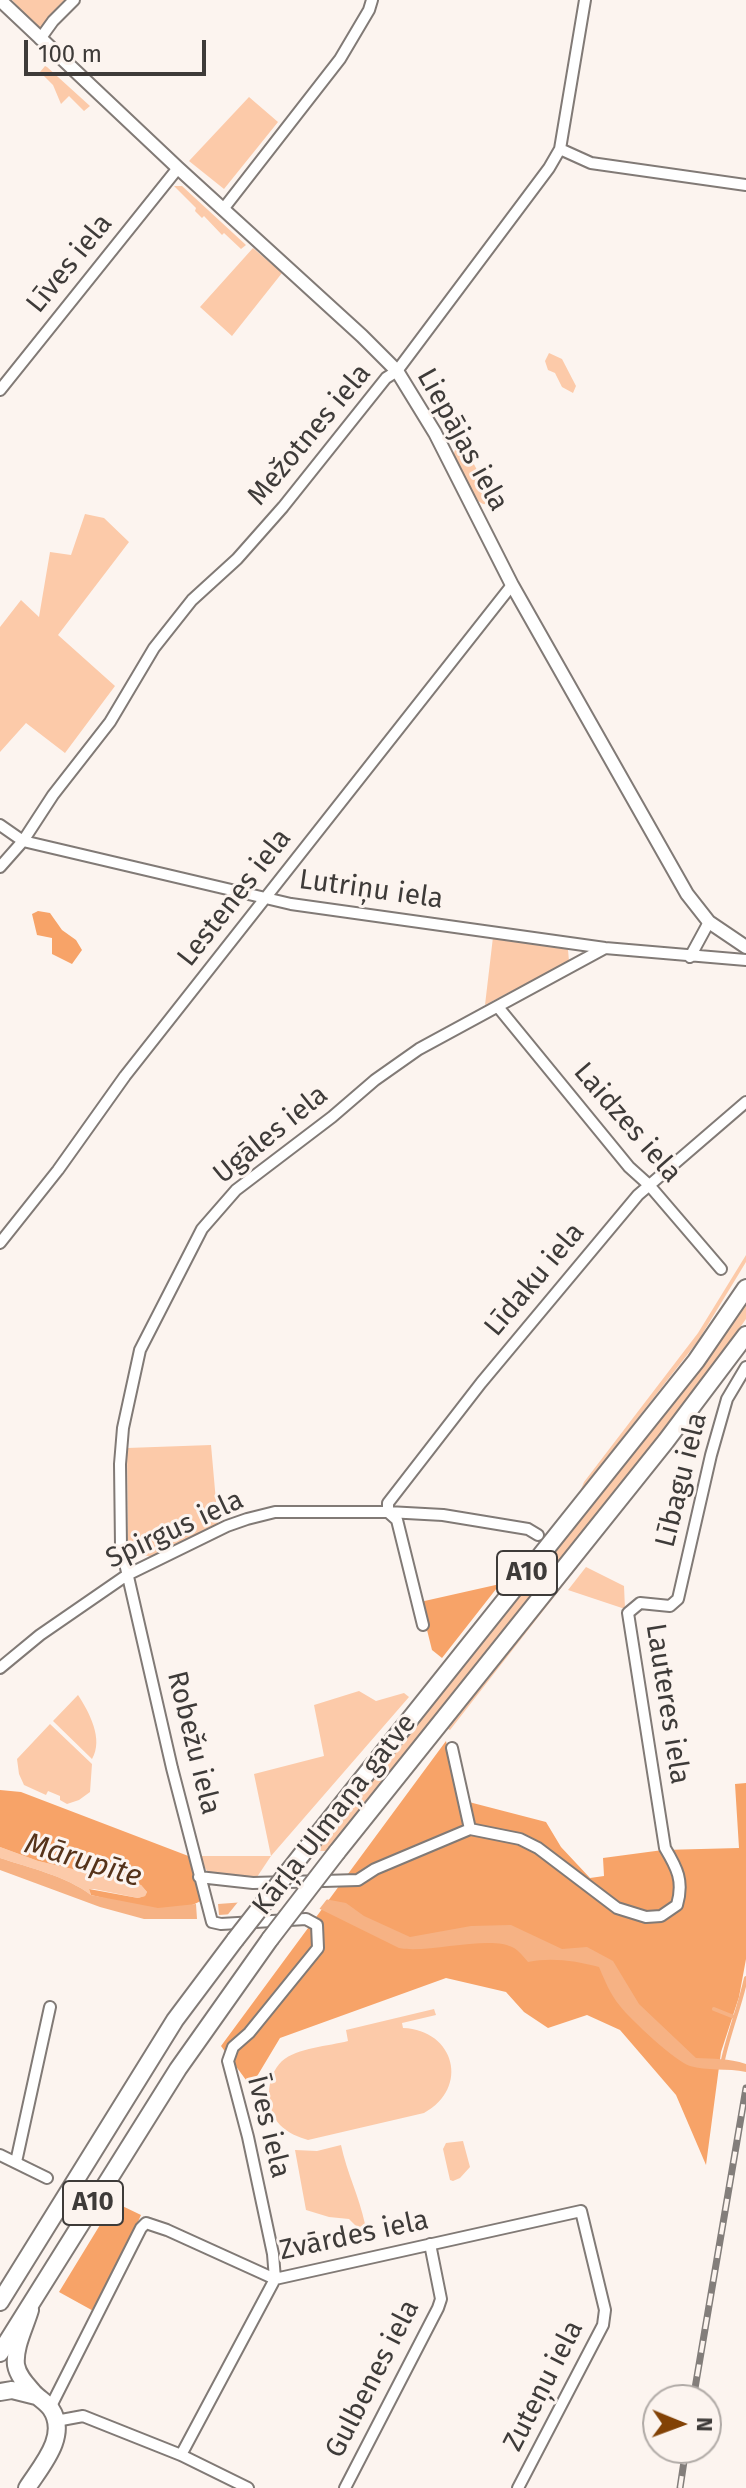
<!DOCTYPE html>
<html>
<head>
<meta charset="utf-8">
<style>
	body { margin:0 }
	#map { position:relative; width:746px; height:2488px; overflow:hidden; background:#fcf4ef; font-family:"Fira Sans",sans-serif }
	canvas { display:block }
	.north { position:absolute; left:642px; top:2384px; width:80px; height:80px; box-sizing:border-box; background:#fcf4ef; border:2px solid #b0aaa6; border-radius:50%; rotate:91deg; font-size:22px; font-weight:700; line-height:32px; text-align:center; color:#3e3b39 }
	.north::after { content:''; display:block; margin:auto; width:28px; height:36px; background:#824206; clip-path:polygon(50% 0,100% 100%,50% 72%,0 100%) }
	.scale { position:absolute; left:24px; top:40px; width:182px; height:36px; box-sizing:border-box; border:4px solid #3e3b39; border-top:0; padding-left:10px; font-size:24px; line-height:28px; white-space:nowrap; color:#3e3b39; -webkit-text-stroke:6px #fcf4ef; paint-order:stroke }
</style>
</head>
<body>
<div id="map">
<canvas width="746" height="2488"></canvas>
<div class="north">N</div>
<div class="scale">100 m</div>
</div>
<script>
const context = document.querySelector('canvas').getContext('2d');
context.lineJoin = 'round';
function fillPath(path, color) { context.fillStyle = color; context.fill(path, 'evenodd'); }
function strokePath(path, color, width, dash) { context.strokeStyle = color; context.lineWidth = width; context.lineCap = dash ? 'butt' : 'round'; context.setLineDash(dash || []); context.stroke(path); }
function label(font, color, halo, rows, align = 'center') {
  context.font = font + ' "Fira Sans",sans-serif'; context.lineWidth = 6; context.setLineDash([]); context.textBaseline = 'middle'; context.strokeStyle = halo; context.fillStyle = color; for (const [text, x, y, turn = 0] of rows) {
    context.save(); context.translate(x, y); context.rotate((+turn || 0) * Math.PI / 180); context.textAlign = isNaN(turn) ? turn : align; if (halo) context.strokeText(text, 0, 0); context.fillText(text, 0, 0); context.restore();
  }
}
fillPath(new Path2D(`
	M12,0H65L40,28L35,26Z
	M45,66L47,67L90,106L84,111L69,96L61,104L53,85L40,72Z
	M249,97L278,122L224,189L189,161Z
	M174,186H182L246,245L241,249L224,233L222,235L204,216L202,218L195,211L196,208Z
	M253,248L282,273L232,336L200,307Z
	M549,353L562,359L576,386L573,393L562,387L555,373L548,370L545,361Z
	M463,444L496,505L483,504L478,501L453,456L455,450Z
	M85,514L104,518L129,542L58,635L115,686L65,753L26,723L0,752V627L21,600L39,617L50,552L71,555Z
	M493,937L563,946L568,950L569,961L485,1005Z
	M746,1255V1262L698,1341L580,1492L584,1482L698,1333Z
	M746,1304V1319L682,1409L326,1851H315L665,1414Z
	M675,1442L450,1730L446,1728Z
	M211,1445L218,1524L152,1557L139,1554L128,1542L127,1448Z
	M586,1567L624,1586L625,1609L568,1590Z
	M359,1691L376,1701L404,1693L409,1697L271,1856L255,1880L208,1872L196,1856H271L254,1774L324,1756L314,1705Z
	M78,1695C89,1712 104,1739 92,1759L53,1721Z
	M50,1724L92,1764L90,1792L79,1800L67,1804L60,1800V1796L48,1791L46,1795L24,1785L19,1774L17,1759Z
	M0,1847L38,1861L141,1885L147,1892L145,1896L138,1898L94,1889H89L91,1895C66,1876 30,1868 0,1858Z
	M434,2009L436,2015L402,2023L403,2028C455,2030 470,2088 424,2113L308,2140C298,2137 288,2133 280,2125C265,2109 265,2077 282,2061C297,2048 329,2046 348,2041L346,2030Z
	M463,2141L470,2167L460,2178L453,2181L450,2180L443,2149L446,2143Z
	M341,2145C347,2173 359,2196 365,2224L358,2228L349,2219L329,2217L306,2210L295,2150L317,2151Z`), '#fccaa9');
fillPath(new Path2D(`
	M38,911L50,913L62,930L76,940L82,950L72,964L52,954V938L37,935L32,914Z
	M500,1584L442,1658L432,1650L420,1602Z
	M446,1741L460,1802L465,1801L546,1822L561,1847L590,1878L604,1876L603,1858L663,1850L739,1848L735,1784L746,1783V1959L739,1997L721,2052L706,2165L676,2095L620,2030L587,2015L548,2028L524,2012L506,1992L446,1978L280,2038L256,2078L246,2080L221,2046Z
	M0,1790L21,1792L191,1857L202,1900C172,1920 123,1902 91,1895L89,1889L138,1898L145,1896L147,1892L141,1885L38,1861L0,1847Z
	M114,2202L141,2215L97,2313L59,2292Z`), '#f7a368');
fillPath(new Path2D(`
	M0,1858C30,1868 66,1876 91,1895L158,1908L196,1904L197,1919H144L100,1907L0,1870Z
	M314,1897L346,1903L364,1916L410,1937L471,1926L511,1925L562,1949L587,1947L613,1961L639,2004L696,2058C714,2059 728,2058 746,2064V2072C728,2068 706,2071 690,2066C676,2062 630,2019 620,2006C610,1994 605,1981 599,1967C577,1961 551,1957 528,1962C524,1957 519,1951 514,1948C491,1934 428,1954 399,1948L318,1908L219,1915L218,1904Z`), '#f6b284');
fillPath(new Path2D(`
	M314,1893L331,1894L317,1912L299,1908L225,1918L242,1897Z`), '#fcf4ef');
strokePath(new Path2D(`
	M714,2009L734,2017
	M723,2060C729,2032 740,2006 746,1978`), '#f6b284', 4);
const minor = new Path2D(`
	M40,39L53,21L74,0
	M560,149L591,163L746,185
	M224,208L340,59L369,10L372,0
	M0,390L178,168
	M0,825L23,841L291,904L605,948L746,960
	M0,867L23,841L53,795L110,722L154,648L192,600L237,559L283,507L386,378L397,371L549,168L560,149L585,0
	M690,957L709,922
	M498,1007L629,1167L649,1185L721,1269
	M0,1243L58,1170L125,1076L512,585
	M388,1512V1503L481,1383L638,1195L746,1102
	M388,1512L397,1520L423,1625
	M0,1668L40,1635L127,1575L227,1526L247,1519L275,1512H388L443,1515L528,1529L538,1535
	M452,1748L470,1829
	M199,1877L253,1883L358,1880L375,1869L470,1829L520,1839L538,1848L617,1908L646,1917L661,1916L677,1905C684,1881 677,1868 665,1848L628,1613L640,1603L670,1606L678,1599L711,1455L727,1399L746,1367
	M0,2155L47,2178
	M16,2162L50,2007
	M50,2408L141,2228L146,2223L167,2230L275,2279L581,2211L605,2310L603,2325L518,2488
	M56,2421L83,2416L181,2455L248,2488
	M181,2455L275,2279L273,2254L248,2137L228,2061L233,2047L249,2033L318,1948L317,1925L306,1919L221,1924L212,1922L172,1768L121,1546L120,1464L123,1428L140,1350L202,1229L236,1190L332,1117L375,1080L419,1049L605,948
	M345,2488L438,2308L441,2299L430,2244`);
const tertiary = new Path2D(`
	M0,0L178,168L362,336L397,371L435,433L512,585L687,894L709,922L746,947`);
const primary = new Path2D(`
	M0,2392L12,2390L36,2396
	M27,2488C41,2466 69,2436 51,2409C46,2402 38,2398 33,2392C26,2384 18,2376 16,2365C14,2347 25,2327 30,2310`);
const trunk = new Path2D(`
	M337,1852L666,1441L746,1335
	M303,1853L696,1361L746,1288
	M0,2302L175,2020L235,1940
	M0,2353L178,2069L270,1939`);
strokePath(minor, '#817a76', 14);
strokePath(tertiary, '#817a76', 16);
strokePath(primary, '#817a76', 20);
strokePath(trunk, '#817a76', 20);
strokePath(minor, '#fff', 10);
strokePath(tertiary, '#fff', 12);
strokePath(primary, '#fff', 16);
strokePath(trunk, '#fff', 16);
const rail = new Path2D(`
	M693,2400L746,2088
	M680,2488L686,2448`);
strokePath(rail, '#837e7b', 7);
strokePath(rail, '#fcf4ef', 4, [12]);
const trunkBridge = new Path2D(`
	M270,1939L337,1852
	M235,1940L303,1853`);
strokePath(trunkBridge, '#817a76', 20, []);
strokePath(trunkBridge, '#fff', 16);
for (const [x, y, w] of [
	[527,1573,60],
	[93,2203,60]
]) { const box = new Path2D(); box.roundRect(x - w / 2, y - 22, w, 44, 6); context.fillStyle = '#fcf4ef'; context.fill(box); strokePath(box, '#3e3b39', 2); }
label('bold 26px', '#3e3b39', null, [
	["A10",527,1573],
	["A10",93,2203]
]);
label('28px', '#3e3b39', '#fcf4ef', [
	["Līves iela",70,264,-51],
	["Mežotnes iela",310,435,-50],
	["Liepājas iela",462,440,61],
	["Lutriņu iela",371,890,8],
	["Lestenes iela",235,898,-52],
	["Laidzes iela",627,1123,49],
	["Ugāles iela",271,1135,-39],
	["Līdaku iela",535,1280,-50],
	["Lībagu iela",682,1480,-76],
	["Spirgus iela",175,1530,-25],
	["Lauteres iela",667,1704,81],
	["Robežu iela",193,1743,76],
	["Kārļa Ulmaņa gatve",335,1815,-52],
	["Īves iela",268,2127,76],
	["Zvārdes iela",354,2236,-12],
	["Gulbenes iela",373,2379,-63],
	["Zuteņu iela",544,2386,-63]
]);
label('italic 30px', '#55331a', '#fcf4ef', [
	["Mārupīte",83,1861,17]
]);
</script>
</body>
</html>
